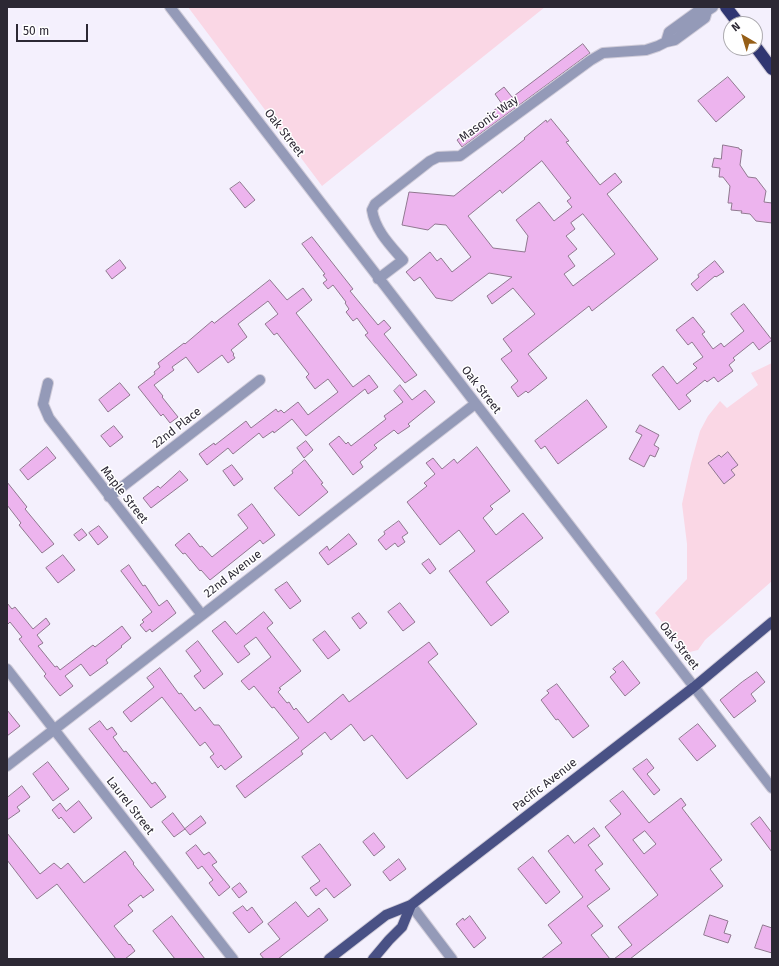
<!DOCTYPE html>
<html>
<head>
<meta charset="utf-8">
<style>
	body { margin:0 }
	#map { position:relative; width:779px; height:966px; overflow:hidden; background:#f4f0fd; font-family:"Fira Sans",sans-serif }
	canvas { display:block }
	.frame { position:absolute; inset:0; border:8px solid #2c2834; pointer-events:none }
	.north { position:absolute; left:723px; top:16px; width:40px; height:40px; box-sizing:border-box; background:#fff; border:1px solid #aba9ae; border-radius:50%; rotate:322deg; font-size:11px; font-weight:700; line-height:16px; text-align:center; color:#2c2834 }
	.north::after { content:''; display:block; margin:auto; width:14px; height:18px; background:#965f18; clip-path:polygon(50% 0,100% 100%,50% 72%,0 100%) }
	.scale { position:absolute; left:16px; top:24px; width:72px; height:18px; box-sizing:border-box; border:2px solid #2c2834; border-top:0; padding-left:5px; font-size:12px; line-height:14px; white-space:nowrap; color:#2c2834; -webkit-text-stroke:3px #fff; paint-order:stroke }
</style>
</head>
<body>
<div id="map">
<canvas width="779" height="966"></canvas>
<div class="frame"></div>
<div class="north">N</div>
<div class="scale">50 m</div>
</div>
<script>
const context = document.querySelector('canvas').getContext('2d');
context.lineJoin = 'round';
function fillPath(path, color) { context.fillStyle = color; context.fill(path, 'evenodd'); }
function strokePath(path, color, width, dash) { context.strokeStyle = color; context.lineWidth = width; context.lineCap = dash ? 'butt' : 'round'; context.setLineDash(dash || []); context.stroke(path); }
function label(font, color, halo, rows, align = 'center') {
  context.font = font + ' "Fira Sans",sans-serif'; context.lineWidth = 3; context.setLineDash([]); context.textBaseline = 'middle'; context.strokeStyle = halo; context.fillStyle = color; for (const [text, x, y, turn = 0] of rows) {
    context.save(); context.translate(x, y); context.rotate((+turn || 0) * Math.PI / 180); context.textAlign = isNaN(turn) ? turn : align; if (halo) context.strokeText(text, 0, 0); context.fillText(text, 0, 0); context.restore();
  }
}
fillPath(new Path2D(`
	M188,7H545L322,186Z
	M772,363V581L705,640L698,650L686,653L655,613L687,579V544L682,504L691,463L700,431L708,416L720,401L727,408L758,385L751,373Z`), '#fad7e5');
const building = new Path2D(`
	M583,44L590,53L462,147L457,140L502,104L495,94L504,87L512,97Z
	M728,77L745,97L716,122L698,101Z
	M551,119L569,141L566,142L600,185L615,173L622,182L607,194L658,259L592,311L589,306L528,354L547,378L528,393L526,391L518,397L511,387L518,381L501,359L512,351L503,339L535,314L513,288L492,304L487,296L512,277L489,273L452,301L436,298L420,277L414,281L406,272L430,252L437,261L441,258L452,272L471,257L446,225L435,224L428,230L402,225L409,192L454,196L525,139L524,138L546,120L547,122ZM542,161L571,198L567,201L572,207L554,221L539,202L516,220L528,236L525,252L493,248L468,216L500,190L502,193ZM583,214L615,254L573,286L564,274L575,266L568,256L577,249L566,236L575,229L571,223Z
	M723,145L739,148V149L742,150L740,165L748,177L756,178L766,191L764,202L772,203V223L756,221L750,214L741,213L742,211L731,210L732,203H728L730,186L723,177H719L720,168L712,167L714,158L721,159Z
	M240,182L255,200L245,208L230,189Z
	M312,237L353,289L350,291L378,325L384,320L391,328L384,334L417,375L405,383L365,335L368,333L357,318L353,321L346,312L349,309L345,303L346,302L333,285L328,289L323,283L327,280L323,275L325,274L302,244Z
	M120,260L126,268L112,279L106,271Z
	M715,261L724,272L716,277L715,276L697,291L691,284L699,277L698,275Z
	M270,280L287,300L303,288L312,300L296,313L353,387L369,375L378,387L368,394L365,389L306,436L292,419L274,433L273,431L263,438L259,433L233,454L228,448L207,465L199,454L214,443L215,445L246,421L251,428L276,409L278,412L281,410L284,413L298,402L308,415L338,392L328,379L315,389L306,377L309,374L277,333L274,335L265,324L278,314L268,301L238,324L247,337L231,350L234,354L233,355L235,358L228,363L222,355L198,373L186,357L172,367L174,370L154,385L163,396L162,397L178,417L170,423L163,414L161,416L138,387L155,374L154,372L160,367L158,363L184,343L185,344L212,321L214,323Z
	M744,304L772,340L759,350L753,342L733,358L735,360L729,365L733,371L718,382L714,377L707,382L705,380L686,395L691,401L679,410L652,375L663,366L677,384L697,368L693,364L703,357L692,342L688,345L676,330L693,317L705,332L702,334L713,349L721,343L724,347L744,331L731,314Z
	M120,383L130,395L108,412L99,400Z
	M400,385L412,400L425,390L435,402L408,424L410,426L398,434L394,430L374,445L377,448L360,462L363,467L353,475L329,444L339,436L346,444L348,442L351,446L386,419L384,416L403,402L394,391Z
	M587,400L607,427L558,464L545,446L541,449L535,441Z
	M640,425L659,435L654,445L659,448L655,457L650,455L644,467L629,459L642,435L636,432Z
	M114,426L123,437L110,447L101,436Z
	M306,441L313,450L304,458L297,448Z
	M47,447L56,458L28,480L20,470Z
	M477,447L510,491L490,506L493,509L483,518L496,535L523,513L543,538L486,582L509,612L491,626L449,571L475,551L459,530L440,545L407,502L427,486L424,483L435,474L426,463L433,458L442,469L454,459L457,463Z
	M728,452L738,465L731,470L735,475L724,484L708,463L719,455L721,457Z
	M305,460L323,483L321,484L328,492L299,516L274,488L293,473L292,471Z
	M232,465L243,479L234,486L223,471Z
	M180,471L188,480L151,508L143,498L158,486L160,488Z
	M7,482L27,507L25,509L54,544L42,553L19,525L21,523L7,505Z
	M252,504L275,535L263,544L260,540L210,580L201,570L200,571L185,553L183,554L175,545L189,533L200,547L202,546L212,557L248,528L238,515Z
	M399,521L408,533L402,537L405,542L398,547L395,543L386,550L378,540L385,534L384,532Z
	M99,526L108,537L98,545L89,533Z
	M82,529L87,535L79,541L74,535Z
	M349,534L357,544L328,565L319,553L327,546L329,550Z
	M63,555L75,570L58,583L46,568Z
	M429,559L436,569L430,574L422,564Z
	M129,565L143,586L145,585L159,606L167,600L176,613L152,632L150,629L146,632L140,625L144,622L142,620L152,612L121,571Z
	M287,582L301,601L290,609L275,590Z
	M7,603L12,609L15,607L33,629L46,618L50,624L37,635L43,643L38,646L55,667L57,666L60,670L93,645L95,647L122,626L131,638L121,646L122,647L106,660L108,663L90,676L81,664L65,676L73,686L60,696L44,676L46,674L19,639L22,637L10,622L7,625Z
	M400,603L415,622L403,631L388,612Z
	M264,612L273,623L267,628L301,671L279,688L281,689L278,692L287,703L289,702L294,710L296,708L308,723L343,694L349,702L429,642L438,654L428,662L477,724L407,779L372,735L364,741L351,724L331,740L325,732L301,751L303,754L245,798L236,786L299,738L274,707L272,708L254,686L249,690L241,681L271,657L256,637L244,646L250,654L238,663L212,631L225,621L236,634Z
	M359,613L367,623L360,629L352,618Z
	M325,631L340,650L328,659L313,640Z
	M198,641L223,674L204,689L194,676L201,671L186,651Z
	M623,661L640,683L625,696L610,677L616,672L613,669Z
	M160,668L179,694L181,693L195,711L200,707L214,725H219L242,757L225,770L221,765L218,768L210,757L214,754L205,742L200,746L162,697L131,722L123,712L154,687L147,678Z
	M757,672L765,682L751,694L756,701L734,718L720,700L742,682Z
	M557,684L589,726L573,738L558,719L556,720L541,700L549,693L547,691Z
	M7,710L20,726L7,736Z
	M100,721L107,730L112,727L117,734L113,737L124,752L126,751L152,784L155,782L166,797L151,808L89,729Z
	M698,724L716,746L697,761L679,739Z
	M647,759L654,768L647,774L660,790L654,795L633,769Z
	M48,762L69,789L53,801L33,774Z
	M22,786L30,797L17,807L20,811L7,820V798Z
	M623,791L649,823L681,798L686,805L682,808L722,860L710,869L723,886L630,959H614L632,945L618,927L658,895L605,827L621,814L610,801ZM645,831L656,844L644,854L633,840Z
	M79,801L92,818L74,833L61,817L59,819L52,810L60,803L66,811Z
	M173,813L185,829L174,837L162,822Z
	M201,816L206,823L190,835L185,829Z
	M760,817L772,833V852L751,824Z
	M594,828L600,836L588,845L603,864L595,870L610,889L587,906L603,926L591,935L610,959H541L562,943L548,925L583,897L548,851L568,835L574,843Z
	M7,833L40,874L54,863L61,869L68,863L84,883L125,851L134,863L133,864L154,890L143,898L141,895L128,905L133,911L114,926L129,945L130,944L135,951L125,959H116L57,884L37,899L7,860Z
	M374,833L385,847L374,856L363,842Z
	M320,844L351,885L334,898L326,888L316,896L310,888L320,881L302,857Z
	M196,845L204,855L209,852L217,862L212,865L230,887L219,896L209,883L213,880L202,866L198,869L186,853Z
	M533,857L560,892L546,904L518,869Z
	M399,859L406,869L390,881L383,872Z
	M240,883L247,892L239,898L232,889Z
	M296,902L308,917L319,908L328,920L278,959H264L260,954L280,939L268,924Z
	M243,906L247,911L252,907L263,922L249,933L233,913Z
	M710,915L728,921L724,933L731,935L728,943L704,935Z
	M172,916L205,959H175L153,931Z
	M470,916L486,938L474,948L456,924L463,918L464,920Z
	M763,925L772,928V953L755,948Z`);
fillPath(building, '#edb4ee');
strokePath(building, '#907890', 1);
const minor = new Path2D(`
	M170,7L772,788
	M666,42L669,32L698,11H707
	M378,279L403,260C390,245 375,230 372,210L375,204L430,161L438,157L460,156L591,60L603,53L646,50L658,46L666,42L675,40L705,18L707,11L713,7
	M48,383L43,404L49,418L202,615
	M109,497L260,380
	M7,669L233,959
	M7,766L475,404
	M411,905L452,959`);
const major = new Path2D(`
	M329,959L386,915L411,905L694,687L772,622
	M373,959L389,940L402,927L411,905`);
const highway = new Path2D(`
	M726,7L739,24
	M755,46L772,69`);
strokePath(minor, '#d0ccd9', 12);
strokePath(major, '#d0ccd9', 12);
strokePath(highway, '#d0ccd9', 14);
strokePath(minor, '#949ab8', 10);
strokePath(major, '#495185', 10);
strokePath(highway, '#303671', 12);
label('12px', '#2c2834', '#fff', [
	["Masonic Way",489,119,-36],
	["Oak Street",284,133,52],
	["Oak Street",481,390,52],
	["22nd Place",177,428,-38],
	["Maple Street",124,495,52],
	["22nd Avenue",233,574,-38],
	["Oak Street",679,646,52],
	["Pacific Avenue",545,785,-38],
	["Laurel Street",130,806,52]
]);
</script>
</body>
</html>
